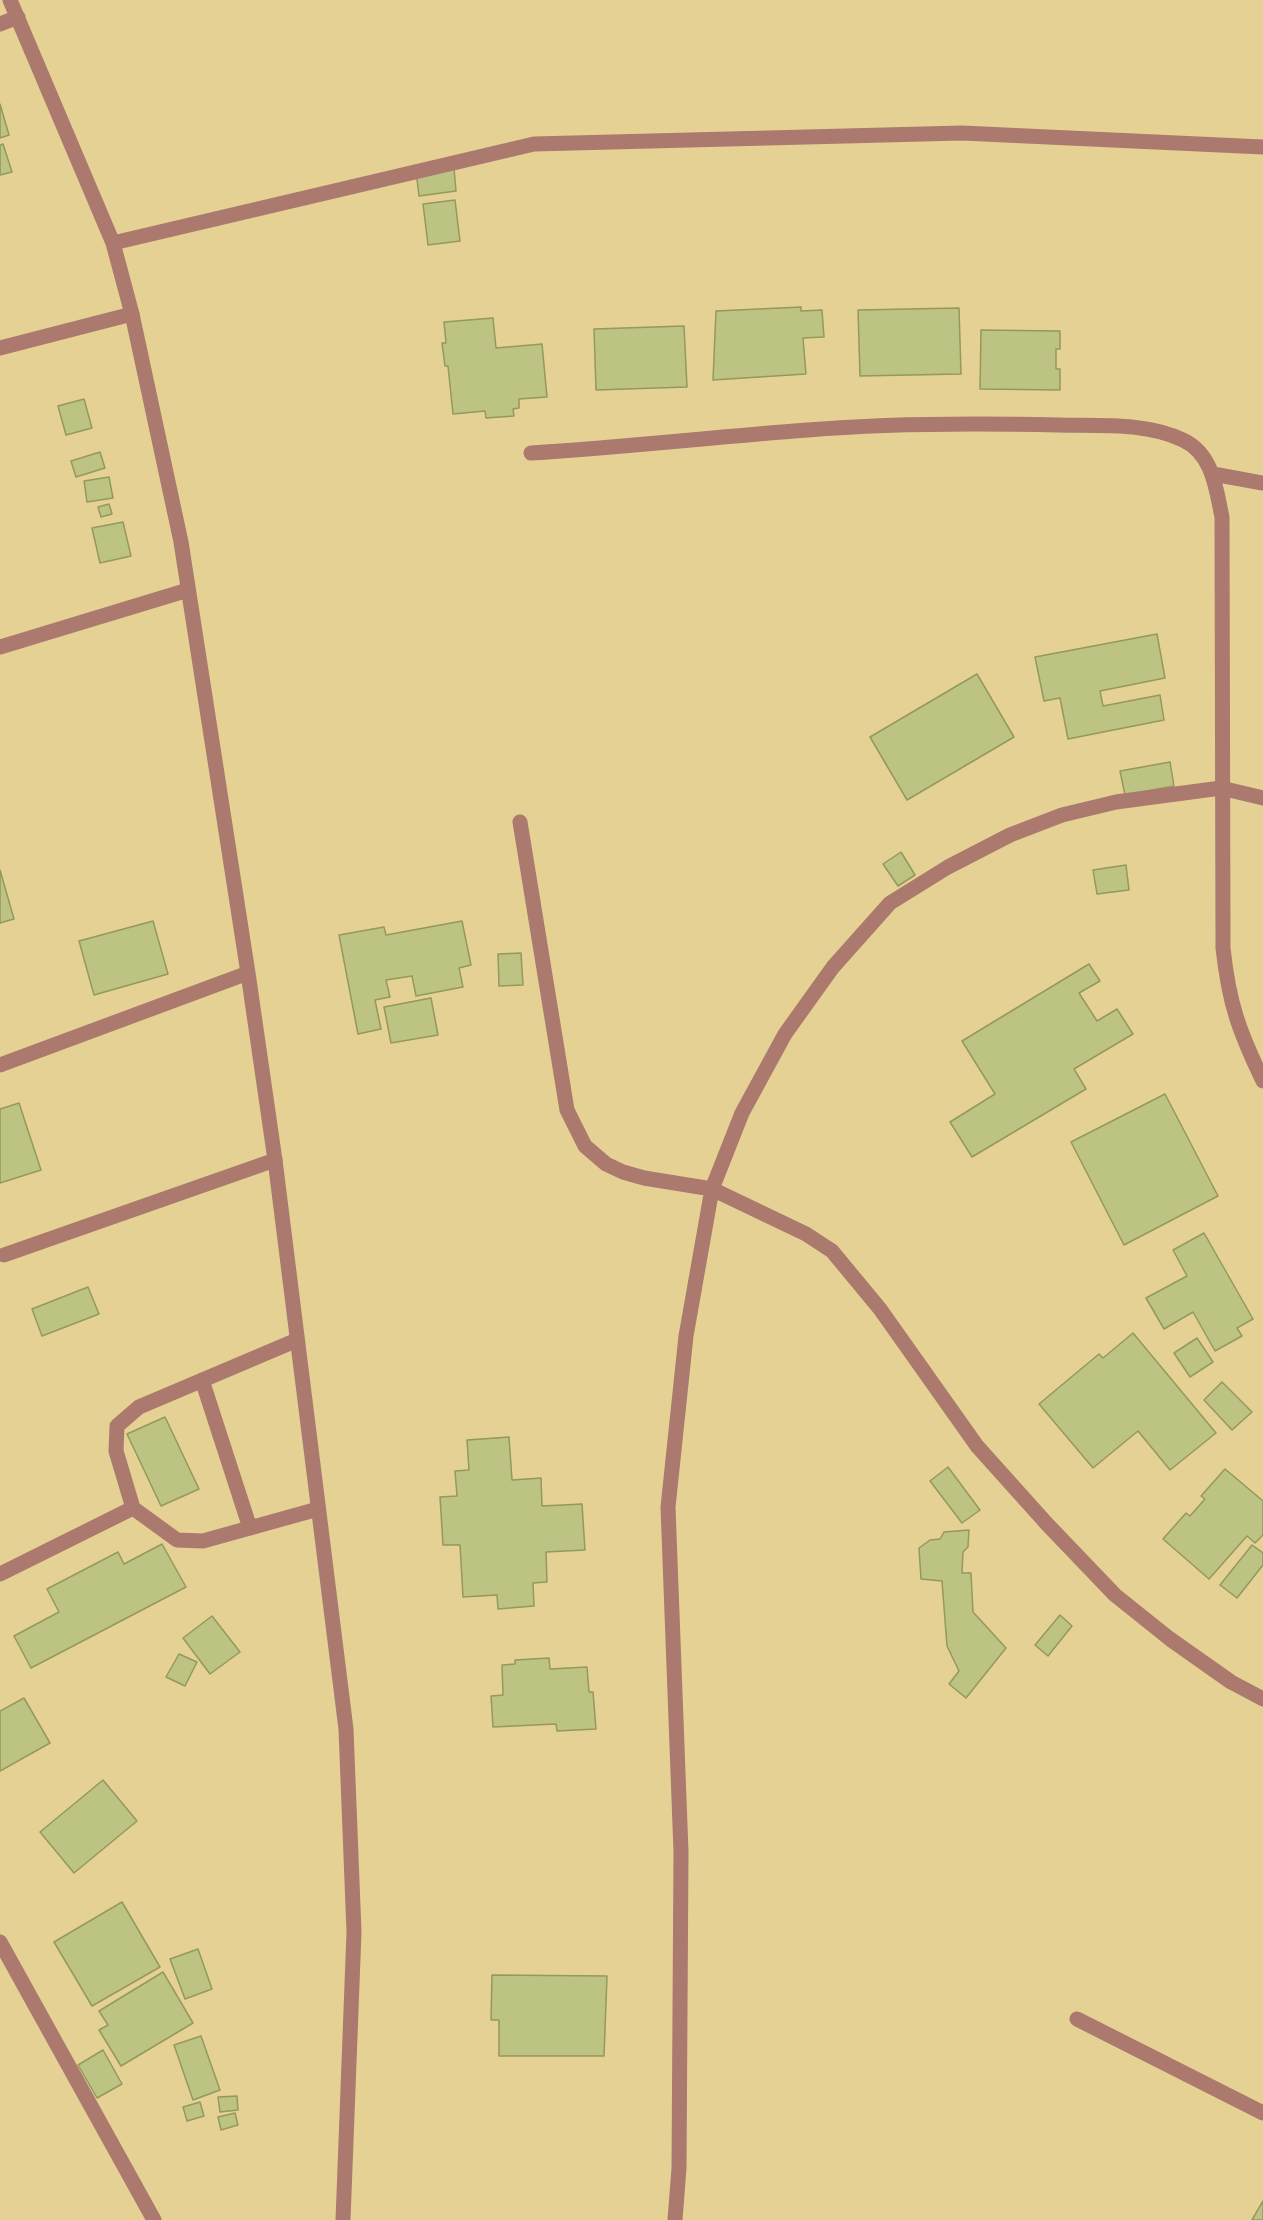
<!DOCTYPE html>
<html>
<head>
<meta charset="utf-8">
<style>
	body { margin:0 }
	canvas { display:block; background:#e5d193 }
</style>
</head>
<body>
<canvas width="1263" height="2220"></canvas>
<script>
const context = document.querySelector('canvas').getContext('2d');
context.lineJoin = 'round';
function fillPath(path, color) { context.fillStyle = color; context.fill(path, 'evenodd'); }
function strokePath(path, color, width, dash) { context.strokeStyle = color; context.lineWidth = width; context.lineCap = dash ? 'butt' : 'round'; context.setLineDash(dash || []); context.stroke(path); }
const building = new Path2D(`
	M0,104L9,135L0,138Z
	M3,144L12,172L0,175V145Z
	M454,168L456,191L419,196L416,172Z
	M455,200L460,241L428,245L423,204Z
	M801,307V311L822,310L824,337L803,338L806,374L713,380L716,311Z
	M959,308L961,374L860,376L858,310Z
	M493,318L496,348L542,344L547,397L519,399V408L513,409L514,416L486,418L485,411L453,414L448,366H445L442,343H446L444,322Z
	M684,326L687,387L596,390L594,329Z
	M981,330L1060,331V349H1056V369H1060V390L980,389Z
	M84,399L92,428L66,435L58,406Z
	M100,452L105,468L76,477L71,461Z
	M109,477L113,498L87,502L84,481Z
	M109,504L112,514L101,517L98,507Z
	M123,522L131,556L100,563L92,528Z
	M1157,634L1165,678L1100,691L1103,706L1160,695L1164,720L1068,739L1060,698L1044,701L1035,657Z
	M977,674L1014,737L907,800L870,737Z
	M1170,762L1174,786L1125,795L1120,771Z
	M901,852L915,875L898,886L883,864Z
	M1126,865L1129,890L1097,894L1093,870Z
	M0,870L14,919L0,923Z
	M153,921L168,974L94,995L79,941Z
	M462,921L471,965L459,968L463,987L416,996L412,976L386,980L390,997L375,1000L381,1029L358,1034L339,935L384,927L386,935Z
	M521,953L523,985L499,986L498,954Z
	M1089,964L1100,981L1079,993L1097,1021L1117,1009L1133,1034L1074,1069L1086,1089L972,1157L950,1122L995,1094L962,1041Z
	M431,998L438,1035L391,1043L384,1007Z
	M1165,1094L1218,1196L1124,1245L1071,1142Z
	M19,1103L41,1170L0,1183V1109Z
	M1204,1233L1253,1319L1237,1328L1242,1336L1215,1351L1193,1312L1164,1329L1146,1298L1187,1276L1173,1250Z
	M88,1287L99,1314L42,1336L32,1309Z
	M1133,1333L1216,1433L1170,1470L1138,1431L1093,1468L1039,1404L1099,1354L1103,1358Z
	M1197,1338L1213,1362L1190,1377L1174,1353Z
	M1222,1382L1252,1412L1232,1430L1204,1400Z
	M165,1417L199,1489L161,1506L127,1434Z
	M509,1437L512,1480L541,1478L542,1506L582,1504L585,1550L546,1552L547,1582L533,1583L534,1606L498,1609L497,1595L463,1597L460,1545H443L440,1497L457,1496L455,1471L469,1470L467,1440Z
	M948,1467L980,1510L962,1523L930,1481Z
	M1225,1469L1263,1501V1535L1255,1543L1247,1536L1209,1579L1163,1539L1186,1513L1190,1516L1205,1499L1201,1496Z
	M969,1530L968,1547L963,1552L962,1573H971L973,1612L1006,1648L966,1698L949,1684L959,1671L947,1646L942,1581L921,1579L919,1548L930,1540L940,1539L944,1532Z
	M162,1544L186,1587L31,1668L14,1636L59,1612L47,1589L118,1552L124,1564Z
	M1252,1545L1263,1553V1565L1237,1598L1220,1585Z
	M1060,1615L1072,1626L1048,1656L1035,1645Z
	M212,1616L240,1652L210,1674L183,1638Z
	M179,1654L197,1662L185,1686L166,1677Z
	M549,1658L550,1669L587,1667L589,1692H593L596,1729L557,1731L556,1724L493,1727L491,1696L503,1695L502,1665L515,1664V1660Z
	M24,1698L50,1743L0,1771V1711Z
	M103,1780L137,1821L74,1873L40,1832Z
	M122,1902L160,1967L92,2006L54,1942Z
	M198,1949L212,1989L185,1999L170,1959Z
	M163,1972L193,2023L121,2066L99,2030L108,2025L99,2011Z
	M492,1975L607,1976L604,2056H499V2020H491Z
	M201,2036L220,2090L193,2100L174,2045Z
	M103,2050L122,2084L97,2098L78,2065Z
	M237,2096L238,2110L220,2112L218,2097Z
	M200,2102L204,2116L187,2121L183,2107Z
	M235,2113L238,2125L221,2130L218,2117Z
	M1263,2201V2220H1252Z`);
fillPath(building, '#bdc382');
strokePath(building, '#94995c', 1.5);
strokePath(new Path2D(`
	M0,348L132,314
	M4,1255L275,1160
	M297,1340L139,1407L117,1426L116,1451L133,1508L177,1540L203,1541L318,1509
	M202,1380L250,1528
	M0,1574L133,1508`), '#ab796e', 15);
strokePath(new Path2D(`
	M10,0L113,243L132,314L181,542L248,973L275,1160L346,1729L354,1932L343,2220
	M0,24L18,17
	M113,243L534,144L962,133L1263,147
	M531,453C624,447 715,437 808,430C890,423 975,423 1058,425C1099,426 1145,422 1183,440C1213,454 1216,489 1222,517L1223,948C1229,1004 1239,1031 1263,1081
	M1213,474L1263,483
	M0,647L188,590
	M520,822L567,1110L585,1146L606,1164L623,1172L644,1178L712,1189L806,1234L832,1251L880,1309L977,1446L1047,1524L1115,1595L1170,1639L1231,1682L1263,1699
	M0,1065L248,973
	M0,1942L154,2220
	M1077,2019L1263,2113
	M675,2220L679,2168L681,1852L668,1507L686,1336L712,1189L742,1113L785,1034L833,967L890,903L948,867L1010,835L1062,815L1116,802L1221,788L1263,798`), '#ab796e', 15);
</script>
</body>
</html>
